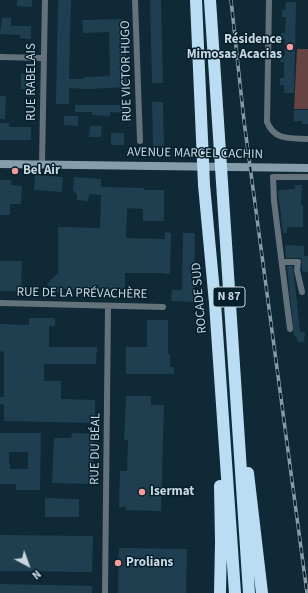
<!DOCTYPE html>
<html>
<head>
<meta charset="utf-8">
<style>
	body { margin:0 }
	#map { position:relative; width:308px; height:593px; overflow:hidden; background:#0f2937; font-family:"Source Sans 3",sans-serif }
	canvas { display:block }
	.north { position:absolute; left:8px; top:545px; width:40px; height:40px; -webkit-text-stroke:3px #051f2d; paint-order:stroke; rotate:139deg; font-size:11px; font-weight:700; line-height:16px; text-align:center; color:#c7d6df }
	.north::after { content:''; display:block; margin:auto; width:14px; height:18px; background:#c7d6df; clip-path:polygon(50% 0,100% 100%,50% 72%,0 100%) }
</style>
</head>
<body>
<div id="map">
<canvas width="308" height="593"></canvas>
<div class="north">N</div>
</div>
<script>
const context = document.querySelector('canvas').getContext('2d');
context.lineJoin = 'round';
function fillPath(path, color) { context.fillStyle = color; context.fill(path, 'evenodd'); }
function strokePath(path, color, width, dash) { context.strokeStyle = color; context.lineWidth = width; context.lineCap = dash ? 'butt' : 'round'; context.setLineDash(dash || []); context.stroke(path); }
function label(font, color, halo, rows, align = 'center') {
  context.font = font + ' "Source Sans 3",sans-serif'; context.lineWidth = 3; context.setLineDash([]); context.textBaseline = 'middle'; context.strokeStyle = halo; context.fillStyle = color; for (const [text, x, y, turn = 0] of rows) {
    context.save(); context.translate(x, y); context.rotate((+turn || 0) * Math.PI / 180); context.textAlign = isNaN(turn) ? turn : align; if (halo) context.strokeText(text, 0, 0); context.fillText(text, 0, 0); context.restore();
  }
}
fillPath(new Path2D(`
	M297,49H308V109H294Z`), '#654342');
fillPath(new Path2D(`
	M17,0H32V7L17,6Z
	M58,0H71L69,79H84V77L110,76L109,32L83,33L82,20L125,19L127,87L88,89L69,88V104H56Z
	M150,0H161L163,83H152Z
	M286,2H296L294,93H284V85H280V78H284V62H280L281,56H285V39H281V33H285L286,17H282V10H285Z
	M2,18H11V26H31V39L20,38V35L0,34Z
	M21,74H33L32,89H21Z
	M0,96H6L5,119H0Z
	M152,102H163L164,146H153Z
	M75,105H130V113L110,112V116L92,115V112H75Z
	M294,110H308V124H302V121H294Z
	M64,116H78V126L64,125Z
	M0,123H9V127H31V140H0Z
	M90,126H102L101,137H89Z
	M111,133H124V145H111Z
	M35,175L63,177L62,192L34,190Z
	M74,177L101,179V187L144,188V190H164V221H143V209L127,208L126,238L165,239V232L171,233L170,274H164V273H125V290L61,289V292H54L47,284L58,273V227L100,228L101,195L89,194L88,201L77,200V195L73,190Z
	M0,180H11V185L22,186L21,204H10V215H0Z
	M295,185H302L301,205H303V227H287V233H283L278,191L280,190H287V189H295Z
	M183,233H195L194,302L171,301L172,290H182Z
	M285,245L304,246V256H308V272L302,271V262L301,258H286Z
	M0,261H22L21,291H0Z
	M287,266H293L300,332H305L304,342H298L296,336H294Z
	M29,318H55V326H49V347H97L96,364H44V381H61V399L95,400V423L4,421V405L0,404V397H4V352L0,351V324L29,325Z
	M147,320H168V354H170V367H174V374H126V347H147Z
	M126,396H151V405H164L161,511L126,510V507H119L120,471H127L128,440H124Z
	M0,433H41L40,490H16V484H0ZM9,452H28V469H10V464H9Z
	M72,433L94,434L93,484L52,483L54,438H71Z
	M45,498L79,499V517H45Z
	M0,535L93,536L92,572L0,571Z
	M119,548L187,549L186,593H118Z
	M0,584L92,586V593H0Z`), '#1f3f51');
strokePath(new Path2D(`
	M135,0L140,141
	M269,0L267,122C275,141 290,138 308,139
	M0,57L43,58
	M42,164L45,0
	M283,262H298L297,270L302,292
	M0,303L163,307
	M290,329L274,201L273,177H308
	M105,593L108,306`), '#64727b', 6);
strokePath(new Path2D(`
	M0,164L308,168`), '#869dac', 8);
strokePath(new Path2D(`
	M196,0L204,185L215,303L235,593
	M210,0L249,593
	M248,473L262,593
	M220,593L221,542L220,486`), '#baddf4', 12);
const rail = new Path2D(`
	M231,0L244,121L307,593`);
strokePath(rail, '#889ba5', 3.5);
strokePath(rail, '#051f2d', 2, [6]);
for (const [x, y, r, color] of [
	[290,47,4,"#f59b9a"],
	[15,171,4,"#f59b9a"],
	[142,492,4,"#f59b9a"],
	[118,563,4,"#f59b9a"]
]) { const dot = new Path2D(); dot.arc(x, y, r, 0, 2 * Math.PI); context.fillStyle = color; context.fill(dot); strokePath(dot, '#051f2d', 1.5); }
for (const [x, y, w] of [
	[229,297,32]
]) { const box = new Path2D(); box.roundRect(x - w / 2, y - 10, w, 20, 3); context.fillStyle = '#051f2d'; context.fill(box); strokePath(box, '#c7d6df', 1); }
label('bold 12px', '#c7d6df', null, [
	["N 87",229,297]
]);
label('bold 13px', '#c7d6df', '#051f2d', [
	["Résidence",282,40,"right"],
	["Mimosas Acacias",282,55,"right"],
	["Bel Air",23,171],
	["Isermat",150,492],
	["Prolians",126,563]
], 'left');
label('13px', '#c7d6df', '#051f2d', [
	["RUE VICTOR HUGO",127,71,-91],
	["RUE RABELAIS",32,82,-90],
	["AVENUE MARCEL CACHIN",195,154,1],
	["RUE DE LA PRÉVACHÈRE",82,294,1],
	["ROCADE SUD",200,298,-95],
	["RUE DU BÉAL",96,449,-89]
]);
</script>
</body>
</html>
